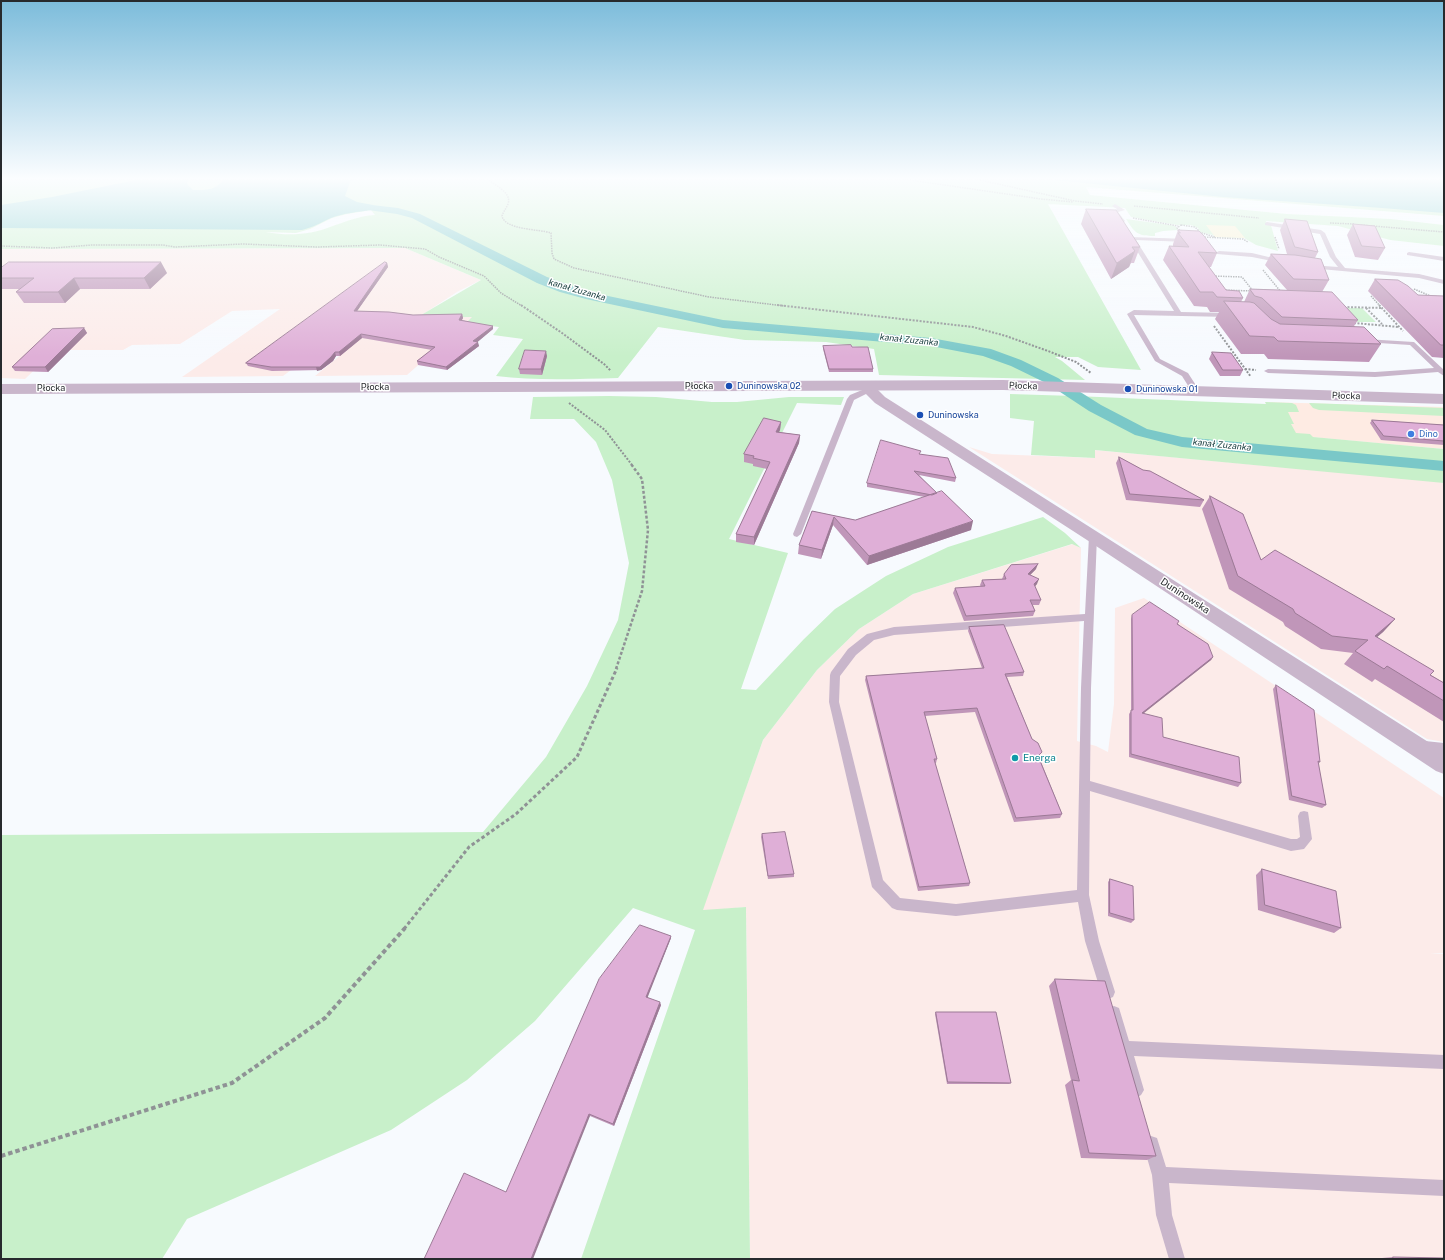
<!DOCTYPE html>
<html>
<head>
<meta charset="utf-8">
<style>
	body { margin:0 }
	#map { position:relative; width:1445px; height:1260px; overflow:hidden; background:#f7fafe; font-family:"Public Sans",sans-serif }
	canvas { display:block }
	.frame { position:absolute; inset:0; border:2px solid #272a2d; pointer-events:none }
</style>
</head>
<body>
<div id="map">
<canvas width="1445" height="1260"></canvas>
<div class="frame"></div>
</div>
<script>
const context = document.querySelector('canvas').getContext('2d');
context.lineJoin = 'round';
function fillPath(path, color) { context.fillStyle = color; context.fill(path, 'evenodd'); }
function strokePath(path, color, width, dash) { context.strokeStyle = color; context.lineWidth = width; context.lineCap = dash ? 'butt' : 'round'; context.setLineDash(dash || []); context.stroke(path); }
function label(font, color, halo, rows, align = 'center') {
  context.font = font + ' "Public Sans",sans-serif'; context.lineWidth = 3; context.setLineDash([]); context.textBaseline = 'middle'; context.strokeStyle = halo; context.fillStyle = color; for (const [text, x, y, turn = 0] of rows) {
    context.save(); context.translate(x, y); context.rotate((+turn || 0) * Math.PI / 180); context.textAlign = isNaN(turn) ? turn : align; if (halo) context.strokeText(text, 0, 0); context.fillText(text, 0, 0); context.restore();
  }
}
fillPath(new Path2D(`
	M1265,402L1444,407V449L1289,435Z`), '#feebe3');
fillPath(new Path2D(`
	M405,248L481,280L457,292L417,318L473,317L407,375L315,376L391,314L370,311L283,376L182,377L280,309L232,311L180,344L132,345L123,350H61L53,352L25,379L1,378V249Z
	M969,447L992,454L1095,458L1094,450L1444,482V742L1427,739Z
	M1073,544L1081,548L1077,741L1096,746L1108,752L1114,704L1115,608L1144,598L1444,798V953H1430L1444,954V1259H750L746,907L702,911L763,740L817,670L859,629L913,594Z`), '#fcebe9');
fillPath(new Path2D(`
	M1,180H1444V216L1086,187L1090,195L1287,214L1391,219L1444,225V246L1390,240L1338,226L1266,221L1267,224H1264L1271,225L1278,251L1256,245L1244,238L1215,237L1213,235L1200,232L1198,228L1191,225H1177L1131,217L1125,208L1048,204L1141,370L1098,367L1078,357H1055L1062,361L1085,380L879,375L874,349L826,342L745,340L658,327L618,378C577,379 536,381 496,376L523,339L493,335L499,327L466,323L472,317L416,318L481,280L405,248L1,249ZM371,210L375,215C358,216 345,222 330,227C310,235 288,236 266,232L296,233L310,229L332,218L347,214Z
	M1126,219L1170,225L1175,226L1178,230L1163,231L1155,233V236C1137,236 1135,233 1126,219Z
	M1332,308H1362L1376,322H1345Z
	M1010,394C1095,396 1181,401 1266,404L1265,402L1292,403L1296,405L1299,412H1288L1294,424H1291L1296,433L1310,434L1313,437L1444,449V483L1095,450V458L1031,455L1034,421L1010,418Z
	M609,396L656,397L712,402H737L789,397H844L841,405L797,403L729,539L788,553L741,689L756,690L804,639L835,609L886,576L948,547L1043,517L1065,533L1081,548L1072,544L913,594L859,629L817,670L763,740L703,910L746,907L750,1259H581L695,930L633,908L535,1021L467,1080L391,1130L187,1219L162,1259H1V835L483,832L546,757L587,686L618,620L629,563L612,480L596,442L574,419H530L533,397Z
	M1309,403L1444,408V416L1319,410L1313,408Z`), '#c8f0ca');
fillPath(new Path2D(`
	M1206,225L1235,226L1245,238L1215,237Z`), '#faf0ca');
fillPath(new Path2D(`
	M136,180H188L187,184L193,190C205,190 215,191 223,180H352L350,182L345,196L357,202L373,205L371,210C358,212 344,213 331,218C320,223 314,227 302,230L1,228V205L52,197Z
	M1054,180H1444V213L1382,208L1223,197Z`), '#7ac8c8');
fillPath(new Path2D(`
	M372,205L398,208L420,214L547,277L589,292L723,320L931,338L991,349L1021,360L1058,378L1101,405L1147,429L1182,437L1444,461V471L1182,447L1135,435L1089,411L1048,384L1011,366L983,356L931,346L723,328L586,299L560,292L537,283L412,218L397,214L368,210L366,208Z`), '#7ac8c8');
strokePath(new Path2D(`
	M489,180C496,186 512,193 508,204C506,209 503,212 502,216C505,230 539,229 551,233L552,253L554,259L574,268L709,297L785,306
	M910,180L1041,199L1073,202
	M980,180L1075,201L1103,204
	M1134,206L1259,218
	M1133,218L1178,226
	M1330,223L1354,224
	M1181,225L1195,227L1199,231C1191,235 1184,234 1177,228Z
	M1361,225L1444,232
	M1199,232L1215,237
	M1202,237L1243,239L1248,242
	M1275,237L1279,249
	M1,246L53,248L92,245H163L175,247L243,244L317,247L380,245L425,249L439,257L484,276L501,293L522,306
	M1263,270L1281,292
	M1213,276L1242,277L1253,291L1223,290
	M1414,289L1433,297
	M1371,296L1380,306`), '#8f9295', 1.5, [1.5, 1]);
strokePath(new Path2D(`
	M521,305L562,333L604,364L611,371
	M777,305L973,327L1006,336L1048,351L1076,362L1091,373
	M1379,305L1403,331
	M1344,307L1383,308
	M1366,308L1382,324
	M1354,323L1399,327
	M1214,326L1251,377
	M1245,369L1256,370
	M569,403L605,430L632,465`), '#8f9295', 2, [2, 1.5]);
strokePath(new Path2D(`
	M616,669L642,591L648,530L642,479L631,464`), '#8f9295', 2.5, [3, 2]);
strokePath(new Path2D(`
	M404,929L469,847L516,814L577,757L617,668`), '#8f9295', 3, [3.5, 2.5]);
strokePath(new Path2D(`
	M1,1156L232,1083L325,1018L405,928`), '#8f9295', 4, [4.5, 3]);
fillPath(new Path2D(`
	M1115,204L1125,210L1118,212L1125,221L1124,222H1120L1112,211L1117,209L1112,206Z
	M1267,222L1321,230L1325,233L1336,257L1345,268L1419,274L1444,280V284L1419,278L1309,268V266L1311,265L1338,267L1330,257L1320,234L1265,225V223Z
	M1130,237L1189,239V241L1187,242L1136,240L1181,312L1230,313L1233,315L1230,317L1134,315L1160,359L1188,373L1199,390L1198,392H1192L1182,376L1155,361L1127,314L1134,310L1174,311L1129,238Z
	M1219,251L1252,253L1285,261L1282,263L1252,257L1217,254V252Z
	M1409,252L1444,257V261L1407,255V253Z
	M1365,339L1414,342L1444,370V376L1438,372L1375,377L1268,373L1264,371L1268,369L1375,372L1434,368L1410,345L1363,342L1362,341Z
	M867,388H870L874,390L854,400L801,534L797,537L794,536L793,534L847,399L850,395Z
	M1093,533L1097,536L1091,688L1090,781L1291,839H1297L1300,837L1298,816L1300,812L1304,811L1308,812L1312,839L1304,849L1291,851L1090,791L1089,895L1099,941L1115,992L1113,997L1108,999L1103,997L1101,992L1085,941L1078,902L956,916L897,910L892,908L872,887L829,702L830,675L831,672L848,649L867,634L894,627L1085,614L1089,536ZM1084,621L1081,688L1077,890L956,904L900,898L883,880L839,702L840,676L856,655L874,640L894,635Z
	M1425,741L1444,743V753L1421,749L1419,746L1421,743Z
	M1114,1006L1119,1008L1129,1041L1444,1055V1069L1134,1056L1144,1090L1141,1095L1136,1098L1131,1095L1128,1090L1107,1013L1109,1008Z
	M1151,1136L1157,1138L1166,1167L1444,1180V1196L1169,1183L1172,1215L1185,1259H1169L1156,1215L1152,1175L1143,1144L1145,1138Z`), '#c9b6cb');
fillPath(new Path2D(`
	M869,382L874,383L877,389L885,397L1444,752V774L1436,771L1087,540L875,403L865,393L862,386L864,383Z`), '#c9b6cb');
fillPath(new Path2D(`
	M1003,380L1444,394V404L1003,390L1,394V384Z`), '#c9b6cb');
fillPath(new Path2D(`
	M1086,209L1140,247L1134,263H1131L1129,267L1111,279L1081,224Z
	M1285,219L1318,252L1315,258L1329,280L1322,292L1358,320L1354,326L1381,344L1369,362L1268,359L1264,354H1241L1215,319L1219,312H1210L1207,307L1194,306L1163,260L1169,246H1173V244L1178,230L1217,253L1211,267H1209L1226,290L1243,298L1241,302H1244L1250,289L1287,290L1265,265L1271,254H1287L1280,230Z
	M1353,224L1385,248L1378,260L1355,257L1347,235Z
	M387,263L388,267L357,311L413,315L462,314L463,318L462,320L493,329L477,342L479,346L447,370L418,365L417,361L432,350L362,338L340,356H336L333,361L321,370L272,371L248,366L246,363Z
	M1,268L167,273L150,289H80L65,303H24L16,292L19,289H1Z
	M1375,279L1418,295L1444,296V358L1432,357L1368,291Z
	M84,328L87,333L48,372L15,371L12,367Z
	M823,346L852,347L873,369V372H829L823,349Z
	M1212,352L1243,370L1240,376H1220L1209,359Z
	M547,356L542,375L520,374L519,369Z
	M1372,420L1444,425V445L1381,440L1370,423Z
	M781,422L780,430L779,432L800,435L799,443L754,545L736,542V534L767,469L753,466V464L744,462V454Z
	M921,454L956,478L955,482L919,475L971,530L867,565L833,525L821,559L798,554L799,545L812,511L855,520L925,497L867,487V483Z
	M1119,457L1143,470L1204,500L1200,507L1126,500L1116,463Z
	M1210,496L1261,560L1395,619L1383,632L1377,637L1431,675L1444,683V722L1375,679L1372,682L1344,664L1353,653L1321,649L1285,626L1283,622L1229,589L1202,509Z
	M1036,569L1030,575L1037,584L1034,586L1041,600L1039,605H1033L1035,611L1033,616L964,621L953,593L955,588L981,587L980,585L982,580L1002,579L1004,574Z
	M1132,615L1178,624L1213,657L1211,660L1144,713L1163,737L1241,783L1238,787L1129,757V714L1131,711V619Z
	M969,627L1024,672L1023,676L1007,677L1062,814L1060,818L1014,822L975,712L925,716L937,759L936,763H935L970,883L969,886L918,891L865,680L866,676L982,668L968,631Z
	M1276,685L1320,762L1318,764L1326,805L1322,808L1289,800L1273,689Z
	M762,834L794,874V877L768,879L761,837Z
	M1262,869L1341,928L1334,933L1258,910L1256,875Z
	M1110,879L1134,920L1131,923L1108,916V882Z
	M671,936V938L647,997L661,1005L614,1126L590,1116L506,1192Z
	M1055,979L1156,1156L1147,1160L1081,1158L1065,1085L1071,1080L1049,986Z
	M936,1012L1011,1083L1009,1084H947L935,1014Z
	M1393,1257L1444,1259H1383L1382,1258Z`), '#c096b9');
fillPath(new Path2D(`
	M1135,251L1129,267L1111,279L1117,263Z
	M161,262L167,273L150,289L144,278Z
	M387,263L388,267L355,314L354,311Z
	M74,278L80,289L65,303L58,292Z
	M462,314L463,318L460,323L459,320Z
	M493,326V329L474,345L473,341Z
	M84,328L87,333L48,372L45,367Z
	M361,334L362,338L340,356L339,352Z
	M478,342L479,346L447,370L446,367Z
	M546,351L547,356L542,375L541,369Z
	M335,352L336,356L333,361L321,370L317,371L316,367Z
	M781,422L780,430L775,440L776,432Z
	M800,435L799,443L754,545V537Z
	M834,517L833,525L821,559L822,550Z
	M973,521L971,530L867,565L869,556Z
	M1038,564L1036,569L1026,579L1028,574Z
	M1039,579L1037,584L1032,590L1034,584Z
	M1395,619L1383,632L1363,649L1375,636Z
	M1213,657L1211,660L1140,716L1142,713Z
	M671,936V938L647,999L646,997Z
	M660,1002L661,1005L614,1126L613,1124Z
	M589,1114L590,1116L533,1259H531Z`), '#9c7a96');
const building = new Path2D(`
	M1086,209L1116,210L1140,247H1132L1135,251L1117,263Z
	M1285,219L1307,221L1318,252L1295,247Z
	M1353,224L1375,226L1385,248L1362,246Z
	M1178,230L1199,231L1204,236L1217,253L1198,252L1226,290L1239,291L1243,298L1217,297L1213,292H1200L1169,246L1189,247L1178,233H1180Z
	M1271,254L1295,255L1321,259L1329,280L1294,279Z
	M9,262H161L144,278H74L58,292H16L34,278H1V268Z
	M385,262L387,263L354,311L389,312L413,315L462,314L459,320L493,326L473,341L478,342L446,367L417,361L435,347L361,334L339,352H335L331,357L320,367H271L246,363Z
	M1375,279L1398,280L1408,286L1418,295L1444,296V345H1441Z
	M1250,289L1332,292L1358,320L1282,317L1262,298L1255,296Z
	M1224,301L1250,302L1254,303L1271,319L1280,324L1364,327L1381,344L1278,341L1274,337L1250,336Z
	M84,328L45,367H12L52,329Z
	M851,345L852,347H868L873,369H829L823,346Z
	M525,350L546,351L541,369H519Z
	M1212,352L1231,353L1243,370H1223Z
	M764,418L781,422L776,432L800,435L754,537L736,534L770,462L753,458L754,456L744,454Z
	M1372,420L1444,425V441L1384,436Z
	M881,440L921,451L919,454L948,458L956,478L914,471L937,493L932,495L867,483Z
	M1119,457L1143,470L1150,471L1204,500L1130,494Z
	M942,491L973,521L869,556L834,517L822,550L799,545L812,511L855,520Z
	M1210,496L1243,514L1261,560L1275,550L1395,619L1375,636L1434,671L1430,675L1444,683V701L1387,666L1384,669L1355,651L1368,640L1332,636L1295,613L1293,609L1238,576Z
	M1038,564L1028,574L1039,579L1034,584L1041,600H1030L1035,611L966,616L955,588L985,586L982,580L1006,579L1004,574L1011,565Z
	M1150,602L1179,621L1177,624L1208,644L1213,657L1142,713L1162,718L1163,737L1239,757L1241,783L1131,754V710H1133L1132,615Z
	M1004,625L1024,672L1005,674L1032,739L1038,743L1042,752L1038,756L1062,814L1016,818L977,708L924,712L937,759H934L970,883L919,887L866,676L984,668L969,627Z
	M1276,685L1314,710L1320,762L1318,761L1326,805L1292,796Z
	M785,832L794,874L768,876L762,834Z
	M1262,869L1336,891L1341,928L1265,905Z
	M1110,879L1133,886L1134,920L1110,913Z
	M640,925L671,936L646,997L660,1002L613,1124L589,1114L531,1259H424L464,1173L506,1192L599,979Z
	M1055,979L1105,981L1156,1156L1089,1153L1072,1080L1079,1081Z
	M936,1012H996L1011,1083L948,1082Z
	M1393,1257L1444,1258V1259H1394Z`);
fillPath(building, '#dfafd7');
strokePath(building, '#9c7a96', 1);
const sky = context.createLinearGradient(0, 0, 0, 357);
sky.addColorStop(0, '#7cbcdb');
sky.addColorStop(0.5, '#fbfdff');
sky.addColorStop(1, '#fbfdff00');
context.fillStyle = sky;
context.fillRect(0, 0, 1445, 357);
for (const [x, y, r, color] of [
	[729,386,4,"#1a4fb4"],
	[1128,389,4,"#1a4fb4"],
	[920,415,4,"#1a4fb4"],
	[1411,434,4,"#3f7fe0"],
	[1015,758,4,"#0f9aa8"]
]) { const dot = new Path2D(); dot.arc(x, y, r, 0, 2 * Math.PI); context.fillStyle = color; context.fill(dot); strokePath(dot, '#fff', 1.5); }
label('italic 9px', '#143a3b', '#fff', [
	["kanał Zuzanka",577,290,16],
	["kanał Zuzanka",909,340,6],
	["kanał Zuzanka",1222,445,6]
]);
label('9px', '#272a2d', '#fff', [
	["Płocka",699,386],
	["Płocka",1023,386,2],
	["Płocka",375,387],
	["Płocka",51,388],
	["Płocka",1346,396,2]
]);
label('9px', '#164399', '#fff', [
	["Duninowska 02",737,386],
	["Duninowska 01",1136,389],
	["Duninowska",928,415]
], 'left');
label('9px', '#366cbe', '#fff', [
	["Dino",1419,434]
], 'left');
label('10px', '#272a2d', '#fff', [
	["Duninowska",1185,596,33]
]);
label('10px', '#0d838f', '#fff', [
	["Energa",1023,758]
], 'left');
</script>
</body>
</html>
